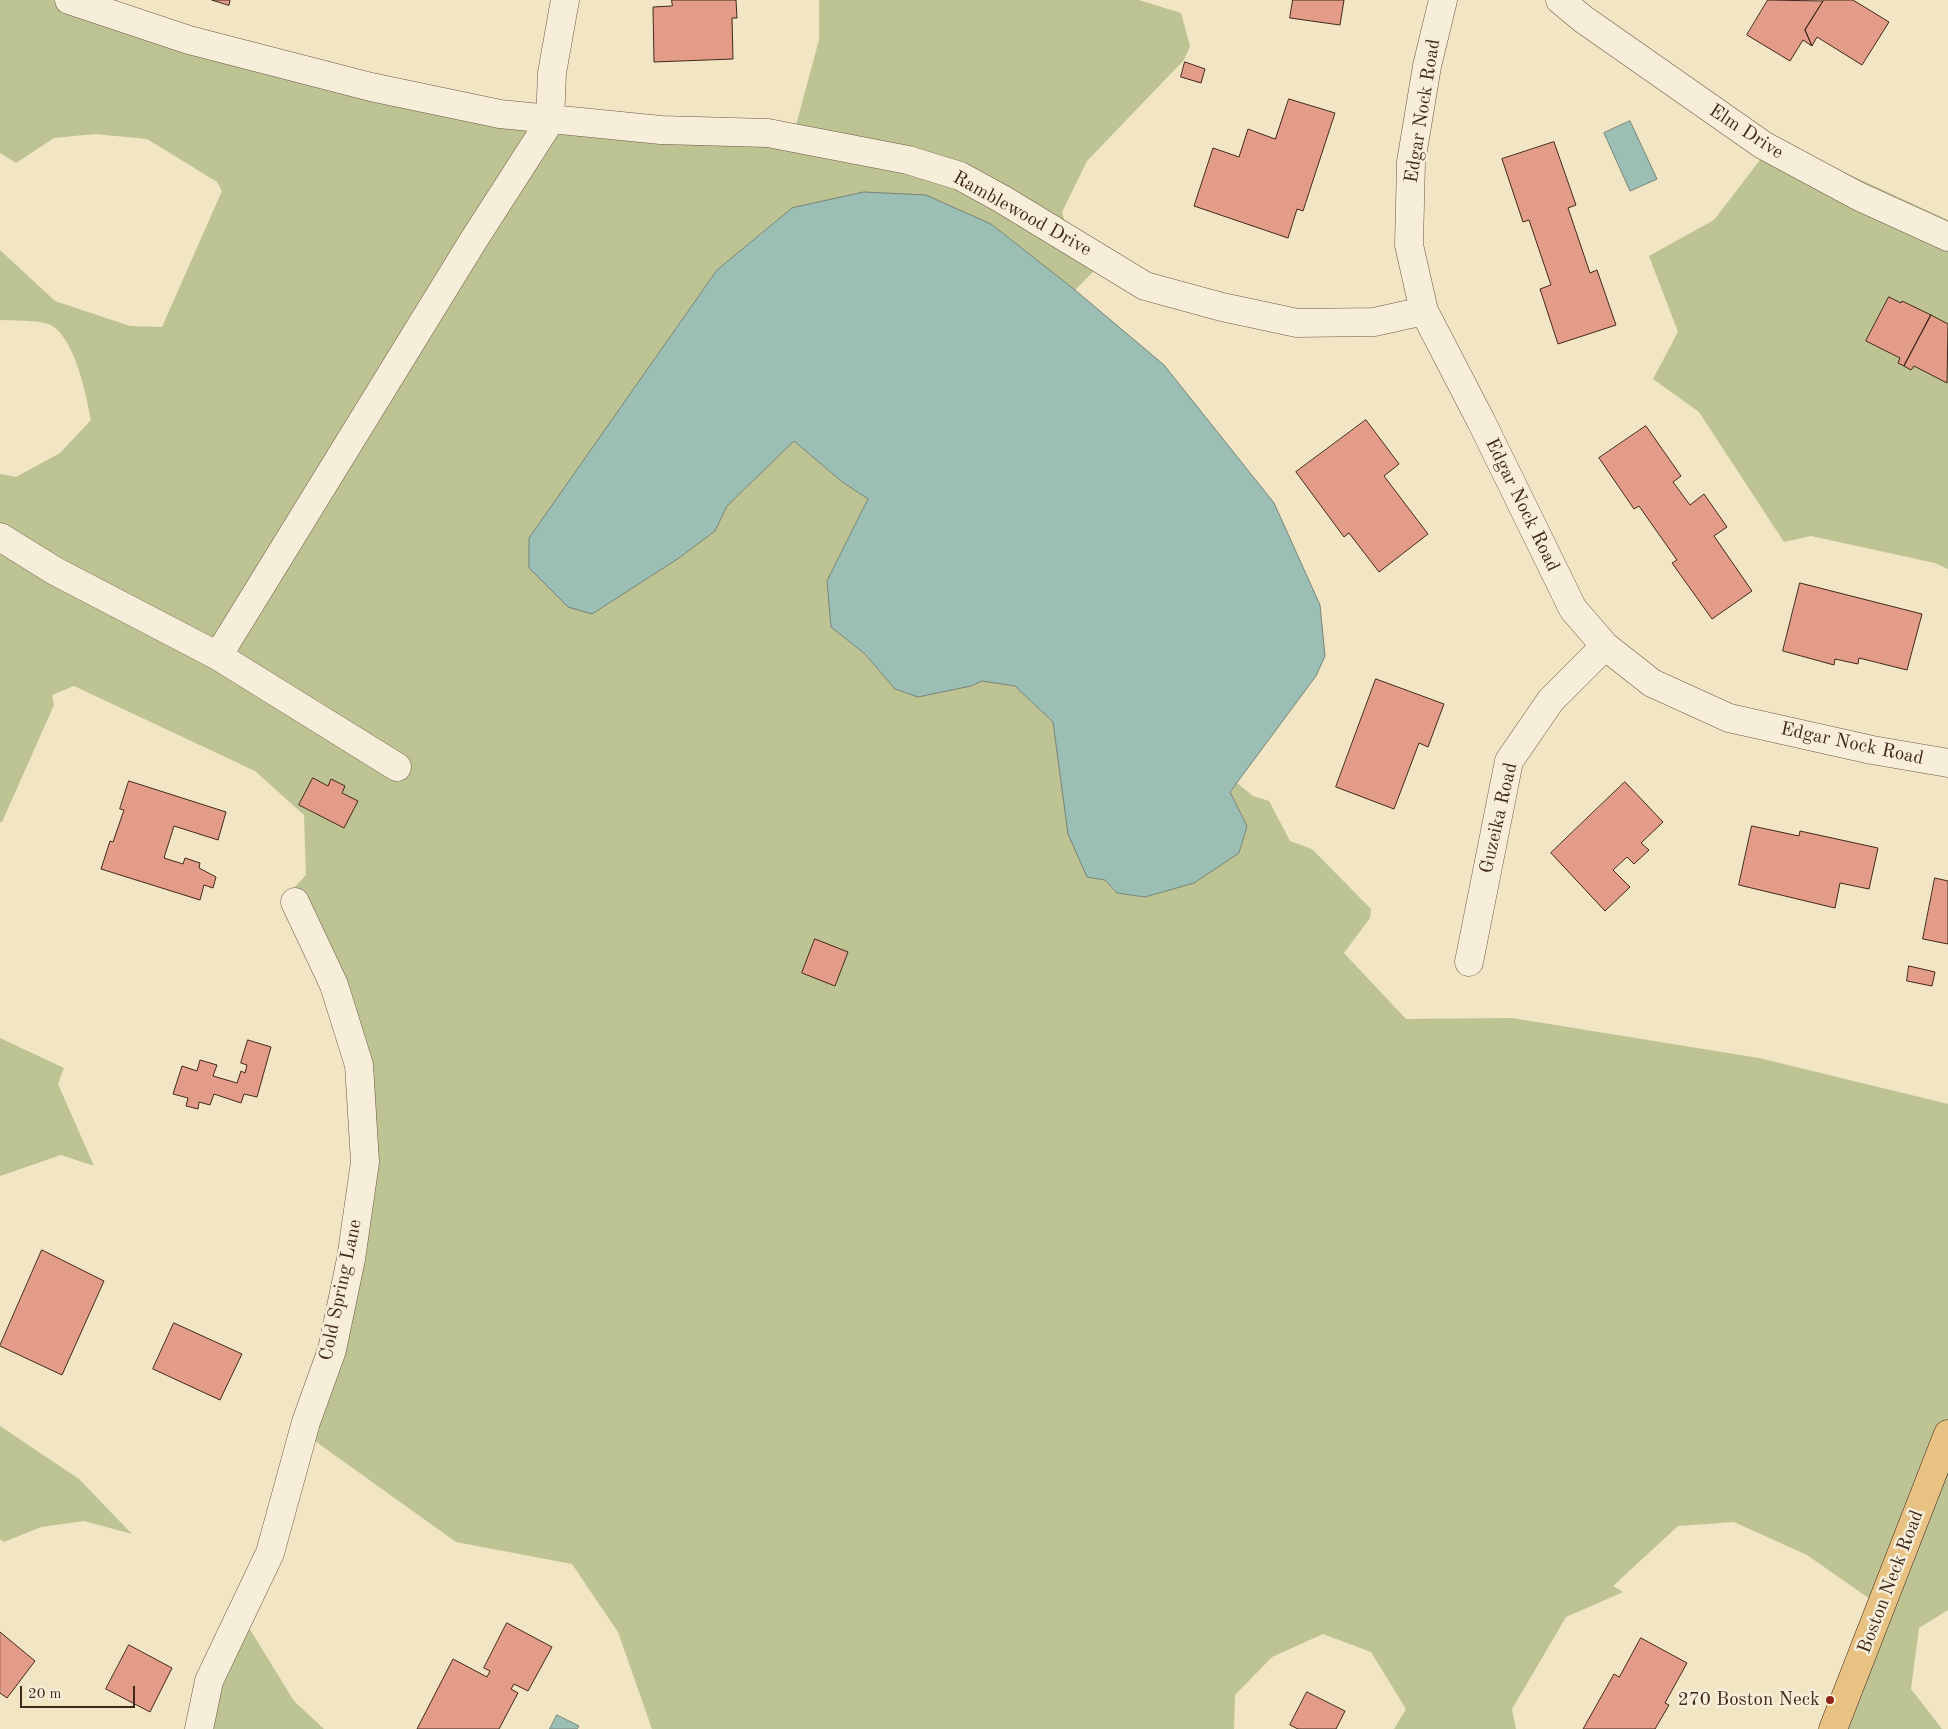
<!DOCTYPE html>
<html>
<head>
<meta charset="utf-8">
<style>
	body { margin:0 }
	#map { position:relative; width:1948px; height:1729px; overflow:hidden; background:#f1e5c3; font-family:"Old Standard TT",serif }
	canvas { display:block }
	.scale { position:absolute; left:20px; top:1686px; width:115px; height:22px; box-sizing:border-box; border:2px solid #42281d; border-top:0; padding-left:6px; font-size:15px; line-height:18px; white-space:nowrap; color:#42281d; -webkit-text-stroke:4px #f6eed8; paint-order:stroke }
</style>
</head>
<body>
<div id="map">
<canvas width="1948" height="1729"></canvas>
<div class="scale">20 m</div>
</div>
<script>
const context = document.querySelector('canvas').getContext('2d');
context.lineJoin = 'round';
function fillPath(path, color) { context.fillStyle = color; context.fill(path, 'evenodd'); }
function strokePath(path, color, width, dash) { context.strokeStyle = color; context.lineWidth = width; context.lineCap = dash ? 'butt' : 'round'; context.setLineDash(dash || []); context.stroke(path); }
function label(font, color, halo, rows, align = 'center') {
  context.font = font + ' "Old Standard TT",serif'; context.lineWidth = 5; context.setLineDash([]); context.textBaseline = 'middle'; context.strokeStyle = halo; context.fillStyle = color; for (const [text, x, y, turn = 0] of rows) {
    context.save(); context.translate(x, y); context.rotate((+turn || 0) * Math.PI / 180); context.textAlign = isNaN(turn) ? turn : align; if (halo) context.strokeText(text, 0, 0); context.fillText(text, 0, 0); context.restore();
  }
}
fillPath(new Path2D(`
	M0,0H52L168,39L372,94L793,136L819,40V0H1139L1181,13L1190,46L1184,60L1087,161L1062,212L1072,246L1099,266L1075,290L991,224L792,208L717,270L530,538L529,568L592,614L679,558L715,531L727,506L794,441L841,481L868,499L827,581L831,627L865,654L895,689L918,697L971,686L982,681L1015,686L1053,722L1068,833L1088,877L1105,880L1117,893L1145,897L1194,883L1239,853L1247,826L1230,792L1237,783L1253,796L1269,801L1290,841L1312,849L1371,909L1370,918L1344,953L1406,1019L1512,1018L1759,1058L1948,1104V1610L1919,1628L1911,1689L1942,1729H1834L1880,1606L1807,1555L1734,1522L1678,1526L1613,1586L1623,1592L1566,1617L1512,1709L1516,1729H1394L1406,1709L1371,1652L1323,1634L1272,1657L1235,1695L1234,1729H652L618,1632L572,1564L456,1542L301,1431L361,1199L357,1063L285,898L306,875L304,815L255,771L74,686L52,695L54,705L2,822H0V474L16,477L60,453L91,420C86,394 75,339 51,325C42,320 12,321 0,320V250L55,301L130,326L162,327L222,191L217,182L147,139L95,134L54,138L16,163L0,153Z
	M1783,144L1948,220V569L1935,563L1811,536L1784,542L1699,412L1653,379L1678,332L1649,256L1714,220L1770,147Z
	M0,1038L64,1068L58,1084L94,1166L61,1155L0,1176Z
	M0,1426L79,1479L132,1534L84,1521L41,1527L4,1542L0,1539Z
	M238,1610L294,1701L324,1729H197Z`), '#bdc392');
const water = new Path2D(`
	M1630,121L1657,179L1630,191L1604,133Z
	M864,192L926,195L991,224L1075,290L1164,365L1274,503L1320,605L1325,656L1316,676L1230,792L1247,826L1239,853L1194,883L1145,897L1117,893L1105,880L1087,877L1068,834L1053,722L1015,686L982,681L971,686L918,697L895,689L865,654L831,627L827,581L868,499L841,481L794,441L727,506L715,531L679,558L592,614L568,607L529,568V538L717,270L792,208Z
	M557,1715L579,1726L577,1729H550Z`);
fillPath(water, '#9bbfb5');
strokePath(water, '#778378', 1);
const building = new Path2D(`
	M212,0H230L229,5Z
	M672,0H736L737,18H732L733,59L654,62L653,7L672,6Z
	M1293,0H1344L1340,25L1290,18Z
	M1768,0L1823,1L1805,30L1812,46L1803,40L1790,61L1747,35Z
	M1824,0H1853L1889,22L1862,65L1817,37L1812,46L1805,30Z
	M1185,62L1205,69L1201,83L1181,77Z
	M1289,99L1335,113L1303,211L1297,209L1288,238L1194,206L1213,148L1239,157L1248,129L1275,139Z
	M1554,142L1576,205L1568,208L1590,273L1597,270L1616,325L1558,344L1540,289L1551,285L1529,220L1523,222L1502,159Z
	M1889,297L1901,303L1902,301L1931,315L1904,366L1898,363L1900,358L1866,341Z
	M1931,315L1948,324L1947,383L1914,366L1911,370L1904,366Z
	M1366,420L1399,464L1384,476L1428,534L1379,572L1349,533L1344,537L1296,472Z
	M1646,426L1681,476L1673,482L1690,505L1704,494L1727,527L1714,536L1752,591L1712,619L1672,563L1677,560L1639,506L1634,509L1599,458Z
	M1800,583L1922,614L1907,670L1859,658L1858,664L1835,659L1834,665L1783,651Z
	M1376,679L1444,704L1428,747L1419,743L1394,809L1336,787Z
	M313,778L328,786L331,779L345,786L342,793L358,801L344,828L299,805Z
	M129,781L226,812L218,840L174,826L164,858L183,864L185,858L200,863L199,868L216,877L213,888L204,885L200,900L101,869L110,841L113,842L124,810L120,809Z
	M1625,782L1663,822L1641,843L1649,850L1634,864L1627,857L1613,870L1630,887L1605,911L1551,853Z
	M1752,826L1799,836L1800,831L1878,848L1869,889L1840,883L1835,908L1739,885Z
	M1935,878L1948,881V944L1923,939Z
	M815,939L848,952L835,986L802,973Z
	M1909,966L1935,972L1932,986L1907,981Z
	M248,1040L271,1047L257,1097L244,1094L241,1103L214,1094L210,1105L199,1102L198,1109L186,1106L188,1098L173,1094L182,1066L197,1071L200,1060L217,1065L213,1076L237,1083L241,1071L245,1073L247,1065L241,1063Z
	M42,1250L104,1281L62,1375L0,1346Z
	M174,1323L242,1354L220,1400L153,1369Z
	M507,1623L552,1647L528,1691L514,1684L511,1689L518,1693L499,1729H417L453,1659L487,1677L490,1671L484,1668Z
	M0,1632L35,1661L7,1698L0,1693Z
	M1641,1638L1687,1663L1665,1703L1669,1705L1655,1729H1583L1614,1674L1619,1677Z
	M129,1645L172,1668L150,1712L106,1689Z
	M1307,1692L1345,1711L1336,1729H1298L1290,1725Z`);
fillPath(building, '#e29c87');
strokePath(building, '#42281d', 1);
const minor = new Path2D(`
	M69,0L189,40L371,87L500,114L661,130L768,133L908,160L960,176L1002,199L1145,286L1222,307L1297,323L1374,322L1424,311
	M1443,0L1427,66L1411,162L1409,245L1424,311L1481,421L1573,609L1605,646L1652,683L1729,718L1872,750L1948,763
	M1560,0L1583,19L1763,145L1858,196L1948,237
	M550,121L552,73L565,0
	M0,537L55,571L218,656L397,767
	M218,656L473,241L550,121
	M1469,962L1509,761L1551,700L1605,646
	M199,1729L209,1681L270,1553L306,1422L332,1350L351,1259L365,1162L359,1065L334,985L295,902`);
const major = new Path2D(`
	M1833,1729L1948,1434`);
strokePath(minor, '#6e5746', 29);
strokePath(major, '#42281d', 29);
strokePath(minor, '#f6eed8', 28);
strokePath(major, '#e8c282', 28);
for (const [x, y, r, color] of [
	[1830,1700,5,"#8f2418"]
]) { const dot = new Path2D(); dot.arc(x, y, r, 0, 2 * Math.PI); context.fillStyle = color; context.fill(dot); strokePath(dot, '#f6eed8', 2); }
label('19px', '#42281d', '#f6eed8', [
	["Edgar Nock Road",1423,111,-81],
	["Elm Drive",1746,132,33],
	["Ramblewood Drive",1022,214,29],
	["Edgar Nock Road",1522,505,64],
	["Edgar Nock Road",1852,744,12],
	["Guzeika Road",1499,818,-77],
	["Cold Spring Lane",341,1290,-78],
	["Boston Neck Road",1891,1582,-69]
]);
label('19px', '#42281d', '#f6eed8', [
	["270 Boston Neck",1820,1700]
], 'right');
</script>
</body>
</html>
